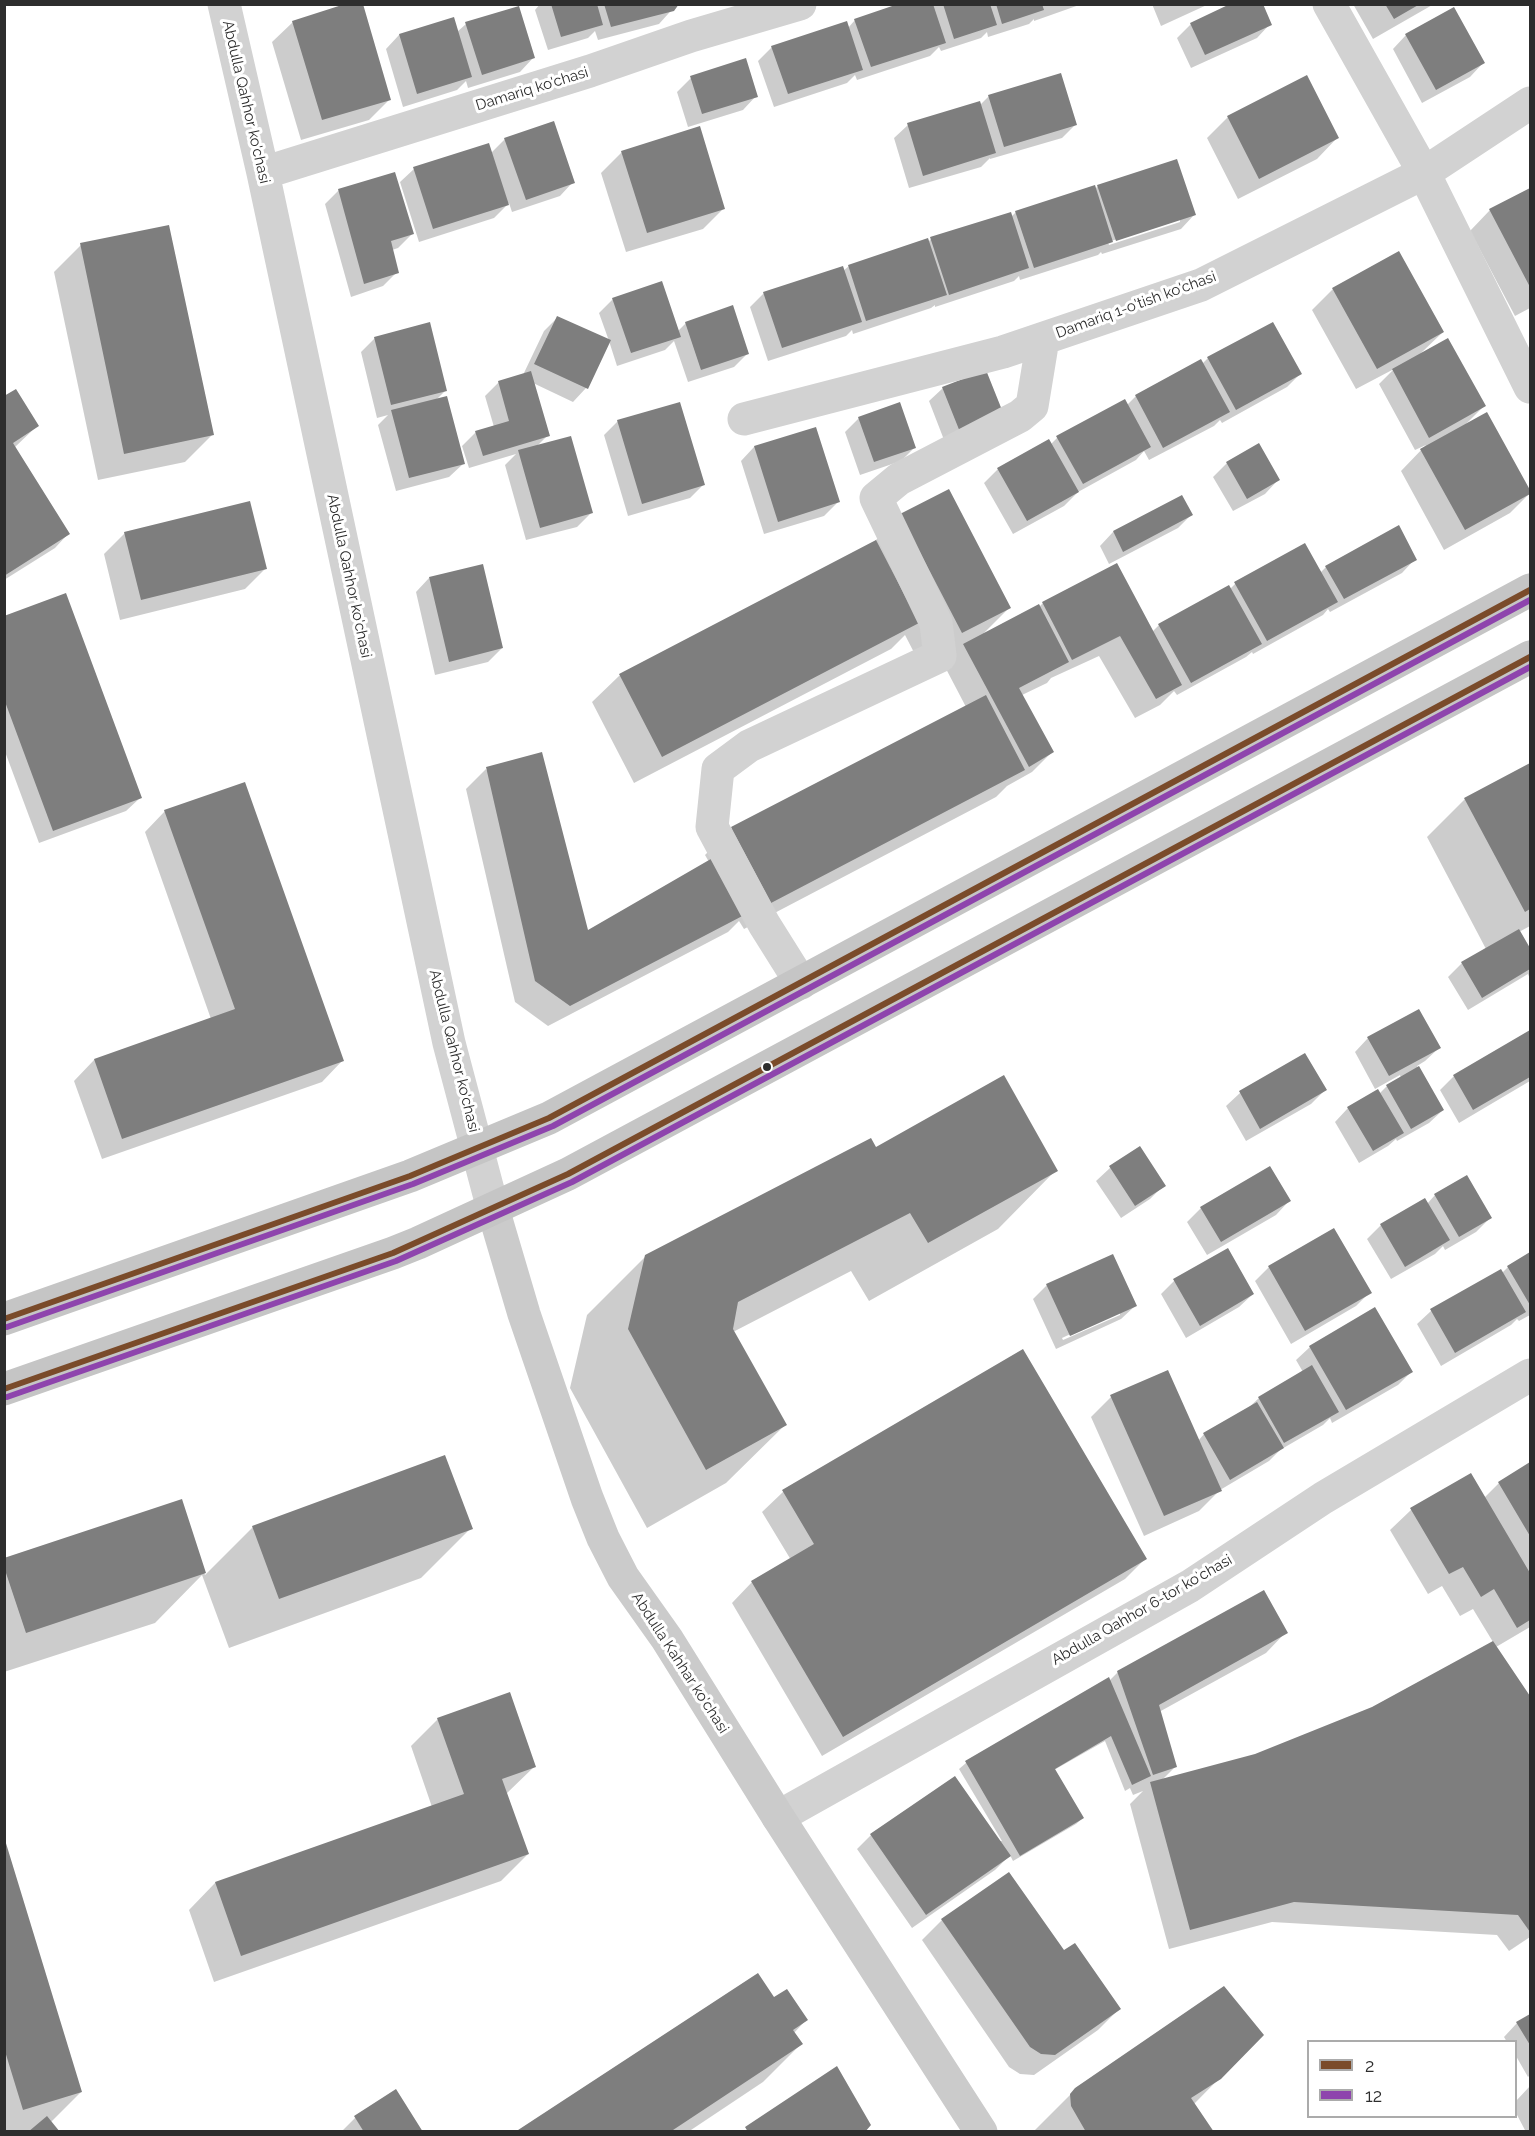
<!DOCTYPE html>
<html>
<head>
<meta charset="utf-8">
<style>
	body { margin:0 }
	#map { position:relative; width:1535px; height:2136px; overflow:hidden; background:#fff; font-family:Raleway,sans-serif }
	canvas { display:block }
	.frame { position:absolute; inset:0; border:6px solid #2d2d2d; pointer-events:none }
	.legend { position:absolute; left:1307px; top:2040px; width:210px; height:78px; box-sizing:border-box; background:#fff; border:2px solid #ababab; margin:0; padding:8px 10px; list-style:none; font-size:18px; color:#2d2d2d }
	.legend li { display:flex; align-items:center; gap:12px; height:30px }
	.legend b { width:30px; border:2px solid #ababab }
</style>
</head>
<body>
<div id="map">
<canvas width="1535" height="2136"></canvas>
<div class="frame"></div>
<ul class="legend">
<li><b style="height:8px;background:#7a4b2a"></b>2</li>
<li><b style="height:8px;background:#8e44ad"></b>12</li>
</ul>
</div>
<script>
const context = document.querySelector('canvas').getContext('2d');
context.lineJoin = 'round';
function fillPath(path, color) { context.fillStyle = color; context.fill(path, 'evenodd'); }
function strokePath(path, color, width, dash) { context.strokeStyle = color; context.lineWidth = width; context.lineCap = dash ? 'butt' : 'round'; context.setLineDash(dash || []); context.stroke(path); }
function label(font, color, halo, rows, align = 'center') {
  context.font = font + ' Raleway,sans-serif'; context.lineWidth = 6; context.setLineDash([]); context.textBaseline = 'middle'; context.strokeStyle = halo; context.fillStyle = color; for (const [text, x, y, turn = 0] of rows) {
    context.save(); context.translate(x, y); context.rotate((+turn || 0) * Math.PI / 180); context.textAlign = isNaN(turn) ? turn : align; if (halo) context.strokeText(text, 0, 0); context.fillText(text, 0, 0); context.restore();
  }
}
fillPath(new Path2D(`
	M540,4H677L659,24L598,40L595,31L588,38L548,50L535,10Z
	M932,4H1082L1034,21V19L1029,24L988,37L987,32L981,38L941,51L939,47L930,56L857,80L855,75L847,83L774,107L758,61L772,47L848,28L855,20Z
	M1152,4H1209L1161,26Z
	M1233,4L1270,24L1257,38L1191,68L1177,38L1191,24Z
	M1353,4H1434L1373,39Z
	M293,22L390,99L369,120L301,140L272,42Z
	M466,24L533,58L520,72L468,88L466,81L457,90L403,107L386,49L399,35L457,32Z
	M1406,35L1483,63L1470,77L1422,103L1393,49Z
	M691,78L756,96L743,110L688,127L677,92Z
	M989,96L1076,124L1062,138L990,159V158L981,167L909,188L894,138L908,125L980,105Z
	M1228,117L1337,138L1317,159L1238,199L1207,138Z
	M505,139L573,182L560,196L512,212L509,203L494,218L419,242L400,182L414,169L491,153Z
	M622,152L724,208L703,229L626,252L601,173Z
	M1098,186L1194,215L1181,229L1102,254L1101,252L1098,255L1020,280L1019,276L1014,281L935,307V305L931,308L853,334L852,330L846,336L768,361L750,307L764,293L843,271L849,266L928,242L931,239L1011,217L1016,212L1095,189ZM1180,219V222L1109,245L1108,242Z
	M339,190L412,234L398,248L392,250L397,272L383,286L351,297L325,204Z
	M1530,190V308L1515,316L1470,231L1490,210Z
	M81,245L212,435L185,462L98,480L54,272Z
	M1333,289L1443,332L1420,354L1484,406L1466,424L1487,414L1530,493L1510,513L1444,550L1401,471L1426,445L1415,450L1379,384L1394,369L1356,389L1312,310Z
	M613,299L677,332L686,323L747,354L734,367L688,382L674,341L665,350L617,366L609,341L586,388L573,402L533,383L548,435L536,447L591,513L577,527L526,540L505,465L516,454L469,468L462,446L476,432L494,427L485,396L499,382L523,375L544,331L558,317L609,341L599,313Z
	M375,338L446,390L436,400L463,464L449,477L396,491L378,425L388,415L377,418L361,352Z
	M1208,358L1300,374L1287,387L1222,423L1220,420L1214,426L1149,460L1144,451L1136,460L1078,492L1064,506L1013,534L984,483L998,469L1051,444L1057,438L1127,405L1136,396L1202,364Z
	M943,388L1002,414L946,445L929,401Z
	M4,398L37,426L14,448L68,534L55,548L4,580Z
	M859,418L915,447L901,461L860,475L845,432Z
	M618,421L703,485L690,498L628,516L604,435Z
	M815,429L838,502L824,516L764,534L741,461L754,447Z
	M1227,463L1278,480L1265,494L1233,511L1213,477Z
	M901,515L1009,608L983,634L1039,607L1043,603L1152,632L1159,625L1230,589L1235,584L1320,573L1326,567L1415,559L1402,573L1330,612L1328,609L1323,615L1253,654L1252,652L1246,657L1177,695L1174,691L1160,705L1135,718L1099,656L1051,678L1047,683L1022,695L1052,752L1032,772L1007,786L996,797L744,929L739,921L728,932L548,1026L515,1002L466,789L486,769L587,933L709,862L705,855L732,828L966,707L944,665L923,670L905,635L891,649L634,783L592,702L619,676L874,542Z
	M1191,515L1178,528L1109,564L1100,546L1113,532Z
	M125,533L266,568L245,589L120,620L104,554Z
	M429,578L502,648L488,662L435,675L416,592Z
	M4,617L140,798L126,811L39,843L4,749Z
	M1530,765V926L1519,932L1530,951V979L1528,974L1468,1010L1448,977L1462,963L1486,949L1427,837L1465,799Z
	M165,811L342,1061L322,1082L102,1159L74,1081L94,1060L211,1019L145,832Z
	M1530,1032V1081L1459,1123L1440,1090L1454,1076Z
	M1368,1038L1439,1048L1425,1061L1417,1066L1443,1110L1429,1123L1397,1141L1396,1139L1388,1146L1359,1163L1335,1122L1348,1108L1379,1094L1387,1086L1401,1078L1400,1075L1375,1089L1355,1052Z
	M1305,1055L1325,1090L1311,1104L1246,1141L1226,1106L1240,1093Z
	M1140,1148L1164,1185L1150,1199L1121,1218L1096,1181L1110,1168Z
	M875,1149L1056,1170L998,1229L869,1301L851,1271L733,1332L785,1425L726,1483L647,1528L570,1388L587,1315L646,1256Z
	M1435,1195L1490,1218L1476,1232L1445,1250L1443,1246L1435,1254L1391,1279L1367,1239L1381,1225L1427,1204Z
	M1289,1201L1276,1215L1207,1255L1187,1222L1201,1208Z
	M1334,1230L1370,1292L1356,1306L1291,1344L1255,1281L1269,1267Z
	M1530,1254V1315L1519,1321L1517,1319L1511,1325L1441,1366L1417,1324L1431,1311L1500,1271L1502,1273L1508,1267Z
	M1174,1281L1253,1294L1239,1307L1186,1338L1161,1294Z
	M1047,1285L1135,1306L1121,1319L1056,1349L1033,1299ZM1120,1311V1315L1063,1340L1062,1338Z
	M1310,1347L1411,1372L1398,1385L1332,1423L1330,1418L1323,1425L1280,1450L1269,1461L1220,1490L1199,1511L1144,1536L1091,1417L1111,1397L1198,1441L1204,1434L1246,1410L1259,1398L1303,1372L1296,1360Z
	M1022,1351L1145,1559L1125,1579L822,1756L732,1603L752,1582L791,1560L762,1512L783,1492Z
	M1530,1464V1627L1496,1647L1530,1699V1937L1509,1951L1497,1935L1272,1922L1169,1949L1130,1804L1143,1791L1133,1795L1130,1788L1125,1791L1105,1741L1054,1770L1083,1818L1076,1824L1013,1861L1010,1855L995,1870L912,1928L857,1849L871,1835L1002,1841L959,1769L966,1763L1108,1679L1109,1681L1118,1672L1286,1632L1266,1653L1159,1712L1176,1766L1162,1780L1256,1755L1373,1708L1493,1642L1473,1609L1460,1616L1442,1586L1428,1594L1390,1530L1411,1510L1470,1475L1484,1498L1499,1483Z
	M181,1501L205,1575L253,1527L471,1528L421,1578L229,1648L202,1575L155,1623L4,1672V1559Z
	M438,1719L535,1766L506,1794L528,1854L501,1881L214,1982L189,1910L215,1883L432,1807L411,1746Z
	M4,1844L81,2092L51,2122L58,2132H4Z
	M942,1920L1063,1952L1119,2009L1098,2030L1034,2075L1020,2074L1009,2067L922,1940Z
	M774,2000L806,2020L794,2033L801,2044L763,2082L688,2132H518Z
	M1530,2016V2075L1528,2077L1516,2056V2042H1507L1504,2037L1517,2023Z
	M1262,2035L1194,2104L1212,2132H1033L1073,2092Z
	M1530,2086V2132H1526L1516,2113V2101Z
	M396,2091L421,2132H341L355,2118Z`), '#0003');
fillPath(new Path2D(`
	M345,4H363L391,100L322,120L292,21Z
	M551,4H597L603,25L561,37Z
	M604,4H679L674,11L611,27Z
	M898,4H933L946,43L871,67L854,19Z
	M943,4H990L997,25L954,39Z
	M996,4H1042L1044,10L1002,24Z
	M1230,4H1263L1272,25L1205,55L1190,23Z
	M1385,4H1420L1394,19Z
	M519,6L535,58L482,75L465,22Z
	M1454,7L1485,63L1436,90L1405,34Z
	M454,17L472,77L417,94L399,34Z
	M847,21L863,70L788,94L771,46Z
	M746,58L758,97L702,114L690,76Z
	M1061,73L1077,125L1004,147L988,95Z
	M1307,75L1339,138L1259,179L1227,116Z
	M980,101L996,153L923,176L907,123Z
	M554,121L575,183L526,200L504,138Z
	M700,126L725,209L647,233L621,151Z
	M489,143L509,205L433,229L413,167Z
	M1177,159L1196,215L1116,241L1097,185Z
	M395,172L414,234L391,241L399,273L364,284L338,189Z
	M1095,185L1113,242L1034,268L1015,211Z
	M1530,188V287L1489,209Z
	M1011,212L1029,268L949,295L930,237Z
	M169,225L214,435L124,454L80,243Z
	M928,238L947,295L866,321L848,265Z
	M1399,251L1444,332L1377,369L1332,288Z
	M843,266L862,322L782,348L763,292Z
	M662,281L681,337L631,353L612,298Z
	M733,305L749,354L701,370L685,322Z
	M557,316L611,340L588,389L534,364Z
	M430,322L447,391L391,405L374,337Z
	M1273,322L1302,374L1236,410L1207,357Z
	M1448,338L1486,406L1429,438L1392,369Z
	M1201,359L1230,412L1163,448L1135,395Z
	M986,370L1004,415L960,432L942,387Z
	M531,371L550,436L483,456L475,431L509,421L498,381Z
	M16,389L39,426L13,443L70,534L4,576V396Z
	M447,396L465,464L409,478L391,410Z
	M1125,399L1151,447L1083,484L1056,436Z
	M680,402L705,485L642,504L617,420Z
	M900,402L916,448L874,462L858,417Z
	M1487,412L1530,490V494L1465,530L1420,449Z
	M816,427L840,502L778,522L754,446Z
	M571,436L593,513L540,528L518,450Z
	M1049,439L1079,492L1027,521L997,468Z
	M1259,443L1280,480L1247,499L1226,462Z
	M949,489L1011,608L962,633L900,514Z
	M1182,495L1193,515L1123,552L1113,531Z
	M250,501L267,569L141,600L124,532Z
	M1399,525L1417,560L1344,599L1325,566Z
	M876,540L919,623L662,757L619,674Z
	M1305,543L1338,602L1267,641L1234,582Z
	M1117,563L1182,685L1156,699L1120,636L1072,660L1042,602Z
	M483,564L503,648L449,662L429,577Z
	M1229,585L1262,644L1191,683L1158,624Z
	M66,593L142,798L53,831L4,699V616Z
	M1039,604L1069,662L1019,688L1054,752L1029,767L963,644Z
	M986,695L1025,770L771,903L731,827Z
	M542,752L588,930L716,856L750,912L570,1006L535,981L486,767Z
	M1530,763V909L1525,912L1464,798Z
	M245,782L344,1061L122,1139L94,1059L235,1009L164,810Z
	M1519,929L1530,948V969L1482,998L1461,962Z
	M1419,1009L1441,1048L1389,1076L1367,1037Z
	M1530,1030V1077L1473,1110L1453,1075Z
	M1305,1053L1327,1090L1260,1129L1239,1091Z
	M1419,1066L1444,1110L1411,1129L1386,1085Z
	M1004,1075L1058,1171L928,1243L910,1213L738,1302L733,1329L787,1425L706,1470L628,1329L645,1255L871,1138L876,1147Z
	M1378,1089L1404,1133L1373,1151L1347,1107Z
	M1140,1146L1166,1186L1135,1206L1109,1166Z
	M1270,1166L1291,1201L1221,1242L1200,1207Z
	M1467,1175L1492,1218L1459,1237L1434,1194Z
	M1425,1198L1450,1240L1405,1267L1380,1224Z
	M1334,1228L1372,1293L1305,1331L1268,1266Z
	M1228,1248L1254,1294L1200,1326L1173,1279Z
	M1530,1252V1305L1507,1266Z
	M1113,1254L1137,1306L1070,1336L1046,1284Z
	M1501,1269L1526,1312L1455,1353L1430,1309Z
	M1375,1307L1413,1372L1346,1410L1309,1346Z
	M1023,1349L1147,1559L843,1737L751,1581L814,1544L782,1490Z
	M1312,1365L1339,1412L1284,1443L1258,1397Z
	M1168,1370L1222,1491L1164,1516L1110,1395Z
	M1257,1402L1284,1448L1230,1480L1203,1433Z
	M445,1455L473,1529L279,1599L252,1526Z
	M1530,1462V1536L1498,1482Z
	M1471,1473L1530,1573V1620L1517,1628L1494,1589L1481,1597L1463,1567L1449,1574L1410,1508Z
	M182,1499L206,1573L26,1633L4,1567V1558Z
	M1264,1590L1288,1633L1159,1705L1177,1767L1153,1775L1117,1671Z
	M1493,1641L1530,1696V1932L1518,1915L1294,1902L1190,1930L1150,1782L1255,1754L1372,1707Z
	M1109,1677L1151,1776L1132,1785L1111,1736L1055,1769L1084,1818L1020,1856L965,1761Z
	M510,1692L536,1767L502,1779L529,1854L241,1956L215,1882L464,1794L437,1718Z
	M955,1776L1011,1856L926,1915L870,1834Z
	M5,1840L82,2092L23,2110L4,2048Z
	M1009,1872L1064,1950L1075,1943L1121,2009L1055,2055L1041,2054L1030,2047L941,1919Z
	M758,1973L774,1997L787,1989L808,2020L793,2030L803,2044L670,2132H515Z
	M1224,1986L1264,2035L1221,2079L1191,2098L1214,2132H1086L1071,2106L1070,2094L1075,2088Z
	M1530,2014V2045L1516,2022Z
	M837,2066L871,2125L865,2132H748L745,2127Z
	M396,2089L423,2132H364L354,2116Z
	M47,2116L60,2132H28Z`), '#7e7e7e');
strokePath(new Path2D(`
	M224,4L263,173L449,1043L493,1209
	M1329,4L1424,173L1530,387
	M263,173L590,71L691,36L800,4
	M744,419L1003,352L1201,285L1424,173L1530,103
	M801,983L764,924L712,827L718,769L749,746L940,656L936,623L876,498L899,479L1020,416L1032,406L1043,339
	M778,1817L1190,1586L1323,1498L1530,1375`), '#d2d2d2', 33);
strokePath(new Path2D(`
	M493,1209L524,1314L587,1498L603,1538L623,1577L667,1639L778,1817L981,2132`), '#cbcbcb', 33);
strokePath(new Path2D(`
	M4,1319L410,1176L549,1118L1530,590
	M4,1389L393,1253L418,1243L568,1174L1530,657`), '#c5c5c5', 33);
strokePath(new Path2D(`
	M4,1319L410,1176L549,1118L1530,590
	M4,1389L393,1253L568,1174L1530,657`), '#7a4b2a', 6);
strokePath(new Path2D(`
	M7,1327L413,1184L553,1126L1530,600
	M7,1397L396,1261L572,1182L1530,667`), '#8e44ad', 6);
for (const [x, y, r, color] of [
	[767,1067,5,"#2d2d2d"]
]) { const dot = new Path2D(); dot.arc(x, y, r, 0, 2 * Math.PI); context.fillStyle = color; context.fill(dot); strokePath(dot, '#fff', 2); }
label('15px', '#2d2d2d', '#fff', [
	["Damariq ko'chasi",532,89,-17],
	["Abdulla Qahhor ko'chasi",246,102,77],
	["Damariq 1-o'tish ko'chasi",1136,305,-20],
	["Abdulla Qahhor ko'chasi",349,576,78],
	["Abdulla Qahhor ko'chasi",454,1051,76],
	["Abdulla Qahhor 6-tor koʻchasi",1142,1610,-30],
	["Abdulla Kahhar ko'chasi",680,1663,57]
]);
</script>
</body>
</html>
